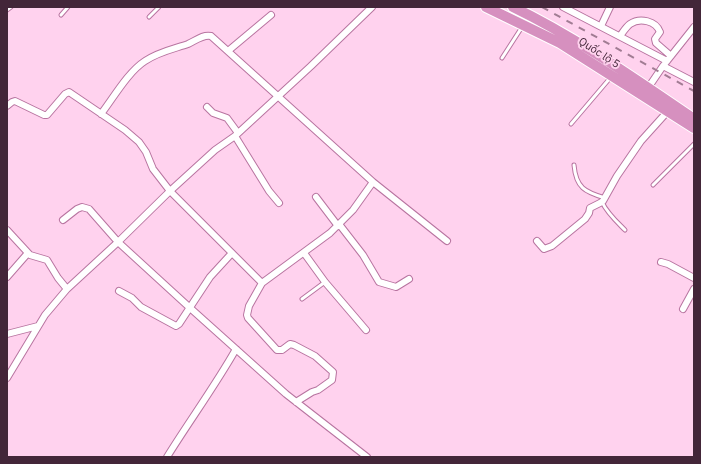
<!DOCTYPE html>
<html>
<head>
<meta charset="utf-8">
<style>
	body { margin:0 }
	#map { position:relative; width:701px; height:464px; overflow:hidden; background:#ffd2ee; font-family:"IBM Plex Sans",sans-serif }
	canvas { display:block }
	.frame { position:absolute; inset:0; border:8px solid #432639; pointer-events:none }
</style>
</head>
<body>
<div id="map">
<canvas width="701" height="464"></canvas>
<div class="frame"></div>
</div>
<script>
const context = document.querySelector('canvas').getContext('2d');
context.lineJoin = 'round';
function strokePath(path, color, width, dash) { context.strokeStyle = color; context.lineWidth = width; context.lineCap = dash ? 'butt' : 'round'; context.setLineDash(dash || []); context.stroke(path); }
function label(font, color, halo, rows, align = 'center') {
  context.font = font + ' "IBM Plex Sans",sans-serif'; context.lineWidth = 4; context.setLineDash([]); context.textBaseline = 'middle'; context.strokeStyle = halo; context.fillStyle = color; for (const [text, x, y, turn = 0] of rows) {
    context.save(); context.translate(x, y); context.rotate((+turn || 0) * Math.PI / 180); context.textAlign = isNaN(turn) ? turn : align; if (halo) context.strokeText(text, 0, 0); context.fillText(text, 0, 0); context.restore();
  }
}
const service = new Path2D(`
	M7,10L11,7
	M61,15L68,7
	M149,17L159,7
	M502,58L522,27
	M571,124L611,77
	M574,165C576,188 585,192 605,198
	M653,185L694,144
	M602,202C607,213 616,221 625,230
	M302,299L325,282`);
const minor = new Path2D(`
	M563,7L667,61
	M601,26L610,7
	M620,36C623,32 626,27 630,24C640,17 656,21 660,32L655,39L656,43L671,56
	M228,51L271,15
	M663,66L694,82
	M648,88L663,66L694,27
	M7,106L12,102L15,101L44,115H47L65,94L69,92L125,130L139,142L146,152L153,169L170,191L262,283
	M207,107L213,113L227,118L238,133
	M101,114C114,97 128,72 145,61C158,52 173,49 188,44C195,41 203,34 211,36L373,182L447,241
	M235,136L269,191L279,203
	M316,197L338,226
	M63,220L77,209L82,207L89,209L118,242L189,307L286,394L367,457
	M339,224L363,255L379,282L396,287L409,279
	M7,230L30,255L47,260L58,278L67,289
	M537,241L544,249L552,246L585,219L589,213L590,208L600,203L603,201L617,176L641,141L668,111
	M304,253L325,282L366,330
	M661,262L668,264L694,278
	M7,277L28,253
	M119,291L132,298L141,307L176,326L179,324L210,277L232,253
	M683,309L694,289
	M7,334L38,326
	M7,378L45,315L67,289L118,242L170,191L215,150L235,136L311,66L372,7
	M296,402L312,392L318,390L332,380L333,372L315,356L294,345L290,344L282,350H277L248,318L247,315L249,306L262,283L330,233L353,210L373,182
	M167,457C190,420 215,386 236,349`);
const trunk = new Path2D(`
	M486,7L560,43L694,128
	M513,7C577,38 635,79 694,119`);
strokePath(service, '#b874a0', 5);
strokePath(minor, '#b874a0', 8);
strokePath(trunk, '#fff', 12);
strokePath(service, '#fff', 3);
strokePath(minor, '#fff', 6);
strokePath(trunk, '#d690bf', 10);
strokePath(new Path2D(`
	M542,7L694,91`), '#a17c93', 2, [7, 7]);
label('11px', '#432639', '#ffd2ee', [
	["Quốc lộ 5",599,53,33]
]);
</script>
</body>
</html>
